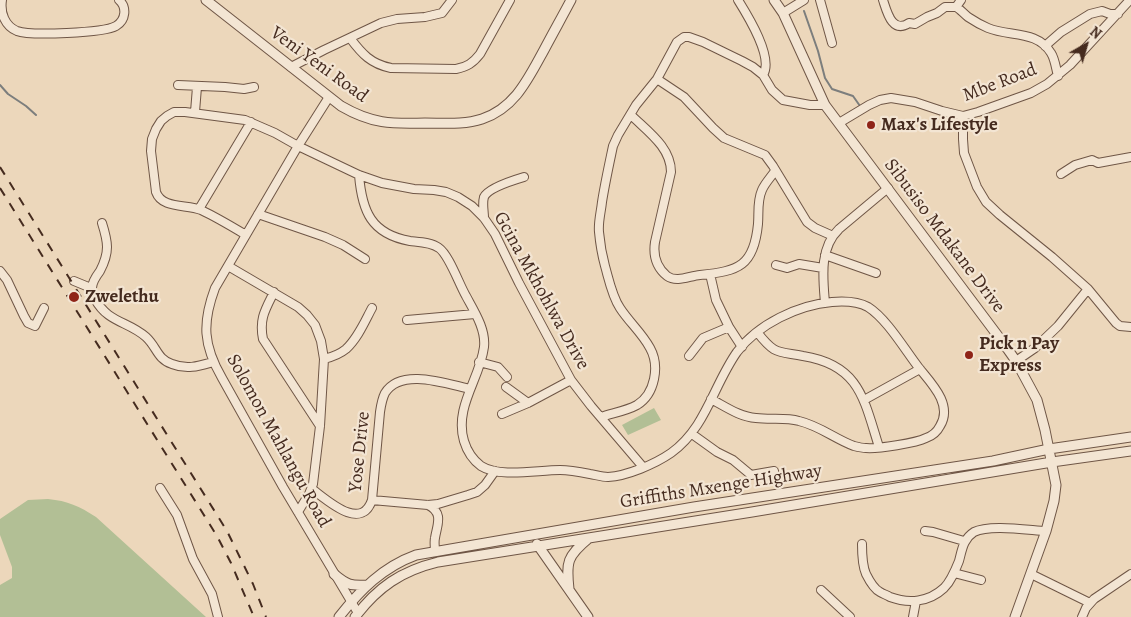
<!DOCTYPE html>
<html>
<head>
<meta charset="utf-8">
<style>
	body { margin:0 }
	#map { position:relative; width:1131px; height:617px; overflow:hidden; background:#ecd7bb; font-family:Alegreya,serif }
	canvas { display:block }
	.north { position:absolute; left:1061px; top:20px; width:50px; height:50px; -webkit-text-stroke:4px #f3e5d3; paint-order:stroke; rotate:38deg; font-size:14px; font-weight:700; line-height:20px; text-align:center; color:#452b1f }
	.north::after { content:''; display:block; margin:auto; width:18px; height:22px; background:#452b1f; clip-path:polygon(50% 0,100% 100%,50% 72%,0 100%) }
</style>
</head>
<body>
<div id="map">
<canvas width="1131" height="617"></canvas>
<div class="north">N</div>
</div>
<script>
const context = document.querySelector('canvas').getContext('2d');
context.lineJoin = 'round';
function fillPath(path, color) { context.fillStyle = color; context.fill(path, 'evenodd'); }
function strokePath(path, color, width, dash) { context.strokeStyle = color; context.lineWidth = width; context.lineCap = dash ? 'butt' : 'round'; context.setLineDash(dash || []); context.stroke(path); }
function label(font, color, halo, rows, align = 'center') {
  context.font = font + ' Alegreya,serif'; context.lineWidth = 4.5; context.setLineDash([]); context.textBaseline = 'middle'; context.strokeStyle = halo; context.fillStyle = color; for (const [text, x, y, turn = 0] of rows) {
    context.save(); context.translate(x, y); context.rotate((+turn || 0) * Math.PI / 180); context.textAlign = isNaN(turn) ? turn : align; if (halo) context.strokeText(text, 0, 0); context.fillText(text, 0, 0); context.restore();
  }
}
fillPath(new Path2D(`
	M654,408L661,420L628,435L622,425Z
	M48,499C68,501 79,506 96,517L206,617H0V585L12,578V567L0,535V519L28,500Z`), '#b2bf95');
strokePath(new Path2D(`
	M804,11L818,51L825,78L832,89L853,96L860,106
	M0,85L8,94L26,106L36,115`), '#7c7e7d', 2);
const minor = new Path2D(`
	M2,0C0,13 5,26 17,31C30,36 104,33 116,26C126,20 127,7 119,0
	M738,0C748,16 774,58 763,75
	M820,0L832,43
	M883,0C887,12 892,34 909,23L915,24L927,17L937,13L945,7H956L961,0
	M956,7C960,9 963,13 968,17C974,21 981,25 988,28C1010,37 1037,30 1051,53C1055,59 1056,69 1058,76
	M783,13L804,0
	M350,38C362,54 371,64 391,68L456,69C467,67 473,63 480,54L510,0
	M1045,46L1061,32L1090,14L1102,11L1110,14H1118
	M291,67L324,50L381,23L397,19L425,17L442,13L452,0
	M657,79L684,97L713,128L724,138L765,155L773,166L807,222L815,228L833,236
	M178,85L225,87L244,89L254,87
	M329,97L298,146L215,288C202,323 203,345 222,378L283,487L358,613
	M195,112L197,87
	M631,115C647,131 671,147 671,172L655,242C653,255 656,267 667,276C677,283 689,276 700,275C739,271 754,266 758,224C759,212 757,201 762,190C765,183 771,177 775,171
	M963,116V139L964,153L977,187L986,202L1000,215L1052,257L1088,289L1116,323L1120,326L1131,327
	M839,123L869,105L880,100L891,98L915,102L942,111L963,116L978,112L1031,93L1047,84L1070,65L1128,2
	M1061,174L1075,165L1092,160L1098,163L1131,157
	M359,175C362,211 371,234 410,241C419,242 431,242 439,248C449,255 459,284 466,296C474,311 486,329 484,347C480,379 454,407 464,441C467,451 473,460 481,466C500,478 537,470 560,470C570,470 580,472 590,474C596,475 602,477 608,477C627,476 655,464 671,453C706,428 713,386 737,352C758,324 798,305 832,302C844,301 857,301 868,307C887,319 905,350 919,368C932,384 953,405 940,426C937,432 932,436 926,438C916,443 878,449 866,448C862,448 858,447 854,446C835,439 820,426 799,421C785,417 771,420 756,418C740,417 726,407 711,399
	M199,209L251,122
	M258,214L325,237L343,245L365,259
	M484,218C484,211 482,204 484,197C488,188 514,180 524,177
	M102,223C108,242 110,252 100,271C97,275 92,282 92,288C91,292 94,295 95,299C108,323 128,321 146,337C157,347 157,359 172,364C187,370 199,366 213,362
	M246,235C231,226 216,217 201,210C187,204 162,209 156,192L151,151L152,139L156,129L161,121L167,116L174,112H185L245,120L275,133L298,146L359,175L382,183L414,189L434,190L446,192L458,197L472,206L484,218L495,234L519,283L571,380L591,406L643,467
	M825,255L876,273
	M776,265L787,268L799,264L823,268
	M228,266L298,307L307,315L315,325L321,341L324,359L320,426L313,484L309,494L298,512
	M0,271L7,280L24,316L28,323L35,326L44,308
	M710,274L716,300L729,327L742,347
	M74,281L91,288
	M274,292C265,310 259,319 263,339L320,426
	M825,303C823,278 819,248 839,229L888,188
	M407,320L475,314
	M757,332C775,355 777,351 803,356C860,365 864,400 879,447
	M689,356L703,338L729,327
	M324,359C332,357 340,354 346,349C358,338 365,321 372,308
	M1016,361L1035,348L1058,326L1088,289
	M479,362L498,367L507,377
	M506,387L528,403
	M864,400L920,369
	M502,414L528,403L571,380
	M601,417C613,413 626,411 637,405C655,394 660,366 650,348C642,333 629,322 620,308C612,296 609,280 605,266C602,255 600,243 599,232C598,222 601,212 602,202C605,183 609,165 613,146L618,135L636,105L657,79L677,42L684,37H689L703,42L742,61L753,67L763,75L772,90L783,100L810,105H825
	M692,434L717,452L733,460L751,475L774,471
	M160,488L177,515L193,559L212,594L218,617
	M312,489C327,500 361,532 372,500L380,412C381,405 382,399 385,393C401,367 447,384 470,389
	M372,500L428,505L438,504L468,495L477,492L485,485L495,471
	M428,505C444,513 437,525 435,538C434,542 435,547 435,551
	M925,531L933,532L964,541
	M862,544C862,554 862,565 866,574C869,580 874,589 880,592C883,594 887,595 890,597C909,604 929,602 944,588C951,581 955,571 959,561C962,550 963,539 974,532C989,524 1028,530 1046,531
	M954,573L981,580
	M1031,574L1090,603
	M821,590L850,617
	M913,617L916,601
	M1082,617L1086,608L1094,599L1131,574`);
const tertiary = new Path2D(`
	M206,0L341,106C372,124 391,124 425,123C444,123 464,125 482,119C515,108 528,79 544,50C553,33 562,17 571,0
	M774,0L783,13L825,105L1004,344L1016,361L1037,400L1045,430L1056,485L1054,501L1046,531L1015,617
	M537,544L588,617
	M334,574C347,585 351,586 367,585
	M569,589C566,562 567,556 589,538
	M339,617C360,590 383,567 416,555L694,507L993,461L1049,449L1131,437
	M355,617C378,587 401,571 438,562L752,512L1052,462L1131,451`);
strokePath(minor, '#6f5646', 10);
strokePath(tertiary, '#6f5646', 11);
strokePath(minor, '#f3e5d3', 8);
strokePath(tertiary, '#f3e5d3', 9);
strokePath(new Path2D(`
	M0,167L227,531L253,584L266,617
	M0,188L217,536L231,563L254,617`), '#452b1f', 2, [9, 9]);
for (const [x, y, r, color] of [
	[871,125,5,"#8f2418"],
	[74,297,6,"#8f2418"],
	[969,355,5,"#8f2418"]
]) { const dot = new Path2D(); dot.arc(x, y, r, 0, 2 * Math.PI); context.fillStyle = color; context.fill(dot); strokePath(dot, '#f3e5d3', 2); }
label('19px', '#452b1f', '#f3e5d3', [
	["Veni Yeni Road",319,65,36],
	["Mbe Road",1000,83,-21],
	["Sibusiso Mdakane Drive",944,236,53],
	["Gcina Mkhohlwa Drive",541,291,61],
	["Solomon Mahlangu Road",278,441,61],
	["Yose Drive",360,452,-84],
	["Griffiths Mxenge Highway",721,487,-9]
]);
label('bold 19px', '#452b1f', '#f3e5d3', [
	["Max's Lifestyle",881,125],
	["Zwelethu",85,297],
	["Pick n Pay",979,344],
	["Express",979,366]
], 'left');
</script>
</body>
</html>
